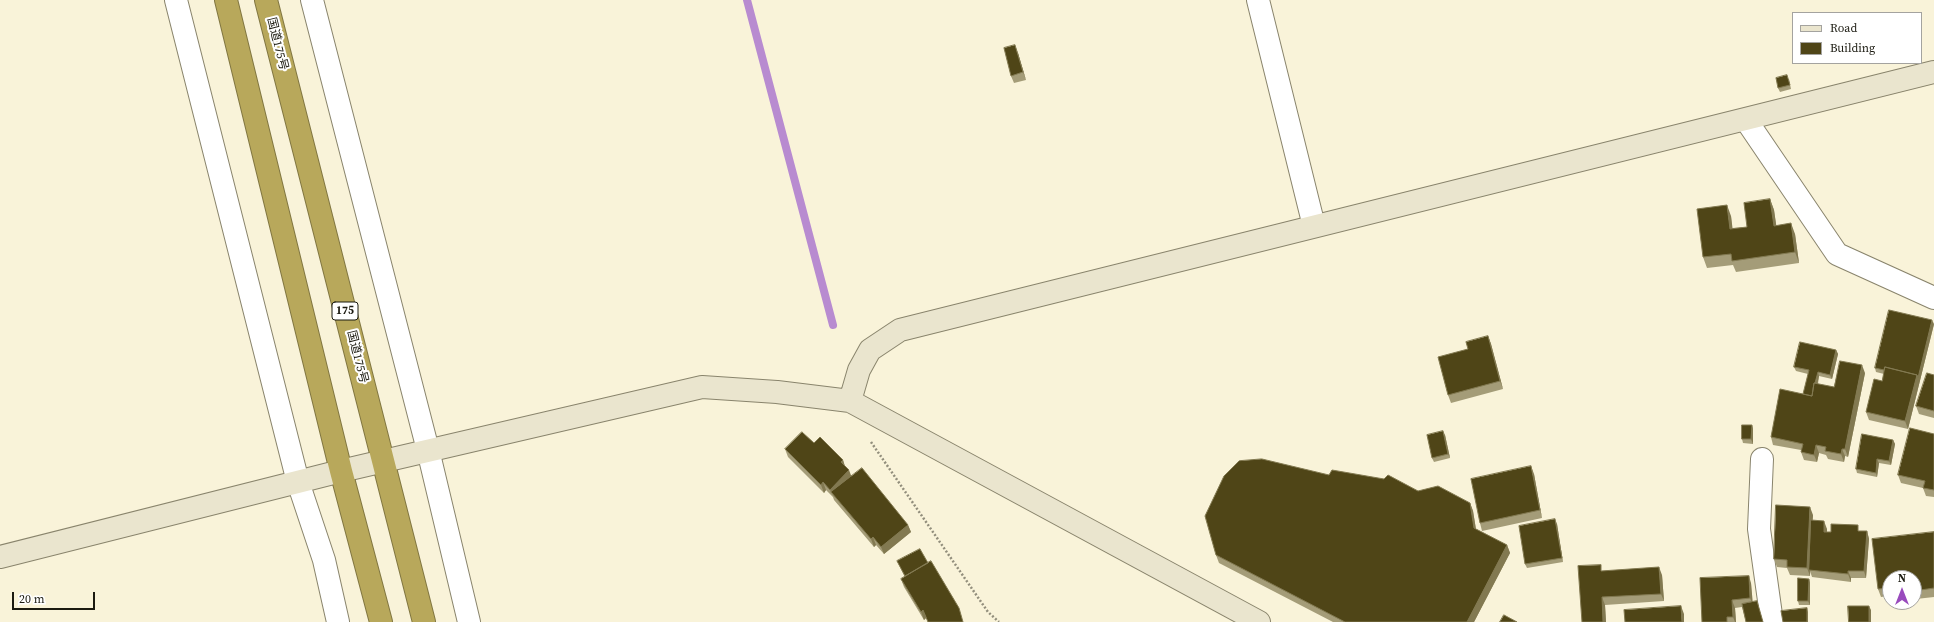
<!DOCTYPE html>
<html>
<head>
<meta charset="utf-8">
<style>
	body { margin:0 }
	#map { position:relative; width:1934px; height:622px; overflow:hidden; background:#f9f3d9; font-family:"Source Serif 4",serif }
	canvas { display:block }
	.legend { position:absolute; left:1792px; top:12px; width:130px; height:52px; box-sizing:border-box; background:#fff; border:1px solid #a4a39f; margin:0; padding:5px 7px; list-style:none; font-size:12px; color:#1b1a10 }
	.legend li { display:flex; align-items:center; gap:8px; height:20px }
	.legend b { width:20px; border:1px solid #a4a39f }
	.north { position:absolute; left:1882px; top:570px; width:40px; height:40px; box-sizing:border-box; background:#fff; border:1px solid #a4a39f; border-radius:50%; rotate:0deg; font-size:11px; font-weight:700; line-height:16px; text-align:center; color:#1b1a10 }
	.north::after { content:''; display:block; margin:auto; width:14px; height:18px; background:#994bbd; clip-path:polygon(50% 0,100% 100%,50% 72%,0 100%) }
	.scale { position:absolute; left:12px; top:592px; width:83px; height:18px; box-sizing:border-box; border:2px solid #1b1a10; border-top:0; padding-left:5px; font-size:12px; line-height:14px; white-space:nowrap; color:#1b1a10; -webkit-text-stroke:3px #fff; paint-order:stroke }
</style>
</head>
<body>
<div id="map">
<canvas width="1934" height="622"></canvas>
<ul class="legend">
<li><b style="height:5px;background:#eae5ce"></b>Road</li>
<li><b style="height:11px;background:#4f4517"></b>Building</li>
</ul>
<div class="north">N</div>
<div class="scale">20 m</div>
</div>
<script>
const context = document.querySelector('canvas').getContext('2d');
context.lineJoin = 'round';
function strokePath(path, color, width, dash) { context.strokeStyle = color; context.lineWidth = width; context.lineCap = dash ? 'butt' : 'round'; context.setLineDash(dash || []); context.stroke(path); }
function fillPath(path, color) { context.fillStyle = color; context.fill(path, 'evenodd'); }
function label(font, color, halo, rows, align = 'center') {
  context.font = font + ' "Source Serif 4","Noto Sans JP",serif'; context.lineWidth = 4; context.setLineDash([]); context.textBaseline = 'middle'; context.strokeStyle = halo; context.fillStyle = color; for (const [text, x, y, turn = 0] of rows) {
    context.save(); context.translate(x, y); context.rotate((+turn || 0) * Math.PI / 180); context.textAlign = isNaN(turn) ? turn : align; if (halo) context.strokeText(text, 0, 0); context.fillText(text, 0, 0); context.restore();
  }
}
strokePath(new Path2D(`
	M747,0L833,325`), '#b88bd0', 8);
const street = new Path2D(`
	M176,0L298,482L324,560L338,622
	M312,0L428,450L469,622
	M1258,0L1314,226
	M1746,120L1837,254L1934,298
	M1762,459L1759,529L1772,622`);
const secondary = new Path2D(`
	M850,401L859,370L870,350L900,330L1934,72
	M0,557L341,471L702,387L777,392L850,401L1259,622`);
const highway = new Path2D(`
	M226,0L341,471L381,622
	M266,0L424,622`);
strokePath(street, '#89846c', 24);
strokePath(secondary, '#89846c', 24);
strokePath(highway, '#817641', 24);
strokePath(new Path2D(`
	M871,442L988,612L999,622`), '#928e7c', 2.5, [2, 2]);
strokePath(street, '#fff', 22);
strokePath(secondary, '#eae5ce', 22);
strokePath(highway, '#b8a85b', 22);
fillPath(new Path2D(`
	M1018,53L1026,80L1014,83L1011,76Z
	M1789,79L1791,89L1780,92L1778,88Z
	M1770,199L1774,210L1776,225L1795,234L1799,263L1736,272L1733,265L1707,268L1703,257L1731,216L1732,228L1747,227Z
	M1934,324L1908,429L1869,420L1866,412L1882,381L1884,374L1876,372L1875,368Z
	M1488,336L1491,344L1503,389L1451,403L1448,395L1468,349Z
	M1836,350L1838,354L1832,379L1819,376L1818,384L1834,387L1865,373L1848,457L1845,456L1844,462L1828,459L1826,455L1819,453L1817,462L1804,460L1801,452V450L1773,445L1771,437L1804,394L1808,374L1796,371L1794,367Z
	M1934,375V418L1919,414L1916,406Z
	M1752,425L1753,429V444L1743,443L1742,439Z
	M1934,434V497L1926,496L1923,488L1901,483L1898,475Z
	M1445,435L1450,458L1434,462L1432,458Z
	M1893,440L1895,444L1891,465L1879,463L1877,477L1857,473L1856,469Z
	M814,443L843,460L845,466L851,477L908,525L911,532L884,554L876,545L874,547L834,500L833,497L826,490L824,493L788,457L785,449Z
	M1534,474L1542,518L1482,531L1480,523Z
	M1329,475L1418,491L1470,503L1473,511L1476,529L1507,545L1510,553L1474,622H1333L1219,563L1216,555Z
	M1813,515L1812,520L1827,529V532L1867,531L1869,539L1866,578H1851V582L1812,577L1810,571V576L1790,575L1787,568L1777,567L1774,559Z
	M1557,524L1563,562L1527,568L1525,564Z
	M1934,532V597L1916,599L1914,594V578H1890V596L1881,597L1878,589Z
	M920,549L926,618L924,620L904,587L901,579L905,577L897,561Z
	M1603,571L1662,575L1664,601L1605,605L1606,622H1582Z
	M1809,579L1810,583V605H1799L1798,601Z
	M1751,583L1752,602L1757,601L1763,622H1746L1742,607L1735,608L1736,622H1702Z`), '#a49c78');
fillPath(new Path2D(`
	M1015,45L1018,53L1026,80L1023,72Z
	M1770,199L1774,210L1778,237L1774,226Z
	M1727,205L1731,216L1734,240L1730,229Z
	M1791,223L1795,234L1799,263L1795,252Z
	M1932,320L1934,324L1908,429L1905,421L1917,375Z
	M1488,336L1491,344L1503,389L1500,381Z
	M1836,350L1838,354L1832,379L1830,375Z
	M1862,365L1865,373L1848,457L1845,449Z
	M1818,372L1819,376L1814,400L1813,396Z
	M1752,425L1753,429V444L1751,439Z
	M1443,431L1445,435L1450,458L1448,454Z
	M1893,440L1895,444L1891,465L1889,461Z
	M1816,445L1819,453L1817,462L1814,455Z
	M1842,449L1845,456L1844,462L1841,454Z
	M1877,459L1879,463L1877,477L1876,473Z
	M843,460L845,467L841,462Z
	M1531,466L1534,474L1542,518L1540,510Z
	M849,470L852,478L832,493L830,490Z
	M823,482L826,490L824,493L821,485Z
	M1470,503L1473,511L1477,536L1474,528Z
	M1810,507L1813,515L1810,576L1807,568Z
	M1555,519L1557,524L1563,562L1562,558Z
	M1824,521L1827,529V540L1824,532Z
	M908,525L911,532L884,554L881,547Z
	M1867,531L1869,539L1866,578L1864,571Z
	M873,537L876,545L874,547L871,539Z
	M1507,545L1510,553L1474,622H1467Z
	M1659,567L1662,575L1664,601L1661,594Z
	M1848,571L1851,578V582L1848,574Z
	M1749,576L1751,583L1753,605L1750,598Z
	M1809,579L1810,583V605L1808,601Z
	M1602,597L1605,605L1606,622H1603Z
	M1732,600L1735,608L1736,622H1735L1733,617Z
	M1681,606L1684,614V622H1682Z
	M1869,606L1871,610V622H1869Z
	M1807,608L1808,612V622H1807Z
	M923,610L926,618L924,620L921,612Z`), '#827951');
const building = new Path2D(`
	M1015,45L1023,72L1011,76L1004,48Z
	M1787,75L1790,85L1778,88L1776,78Z
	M1770,199L1774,226L1791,223L1795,252L1732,261L1731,254L1703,257L1697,209L1727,205L1730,229L1747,227L1744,203Z
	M1889,310L1932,320L1918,378L1917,375L1885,367L1884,370L1875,368Z
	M1488,336L1500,381L1448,395L1438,357L1468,349L1466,342Z
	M1800,342L1836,350L1830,375L1818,372L1815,383H1814L1812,396L1803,394L1809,370L1794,367Z
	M1840,361L1862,365L1845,449H1842L1841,454L1825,451L1826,447L1816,445L1814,455L1801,452L1803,444L1771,437L1780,389L1812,396L1814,383L1834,387Z
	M1885,367L1917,375L1905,421L1866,412L1874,379L1882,381Z
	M1927,373L1934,375V411L1916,406Z
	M1742,425H1752L1751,439H1742Z
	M1910,428L1934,434V490L1923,488L1925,481L1898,475Z
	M1443,431L1448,454L1432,458L1427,435Z
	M802,432L814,443L820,437L843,460L841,462L849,470L830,490L823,482L821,485L785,449Z
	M1862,434L1893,440L1889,461L1877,459L1876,473L1856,469Z
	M1262,459L1329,475L1332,470L1384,479L1388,475L1418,491L1438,486L1470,503L1474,528L1507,545L1467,622H1345L1216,555L1205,516L1224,476L1239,461Z
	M1531,466L1540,510L1480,523L1471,479Z
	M862,468L908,525L881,547L873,537L871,539L831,492Z
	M1776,505L1810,507L1807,568L1787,567V560L1774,559Z
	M1555,519L1562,558L1525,564L1519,526Z
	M1811,520L1824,521V532H1831V524L1858,525V531H1867L1864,571H1848V574L1809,570Z
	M1934,532V588L1914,591V578H1890V588L1878,589L1872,539Z
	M920,549L928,563L905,576L897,561Z
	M931,561L959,608L963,622H928L923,610L921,612L901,579Z
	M1601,565V571L1659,567L1661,594L1602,597L1603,622H1582L1578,566Z
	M1749,576L1750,598L1732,600L1733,617H1727V622H1702L1700,578Z
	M1798,578L1809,579L1808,601H1798Z
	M1757,601L1763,622H1746L1742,604Z
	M1681,606L1682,622H1625L1624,610Z
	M1848,606H1869V622H1849Z
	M1807,608V622H1783L1781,611Z
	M1504,615L1517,622H1500Z`);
fillPath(building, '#4f4517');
strokePath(building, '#827951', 1);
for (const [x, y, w] of [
	[345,311,26]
]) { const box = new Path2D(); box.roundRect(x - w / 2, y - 9, w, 18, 3); context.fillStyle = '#fff'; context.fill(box); strokePath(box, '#1b1a10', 1); }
label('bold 11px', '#1b1a10', null, [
	["175",345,311]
]);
label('12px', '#1b1a10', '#fff', [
	["国道175号",277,44,76],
	["国道175号",357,357,76]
]);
</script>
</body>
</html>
